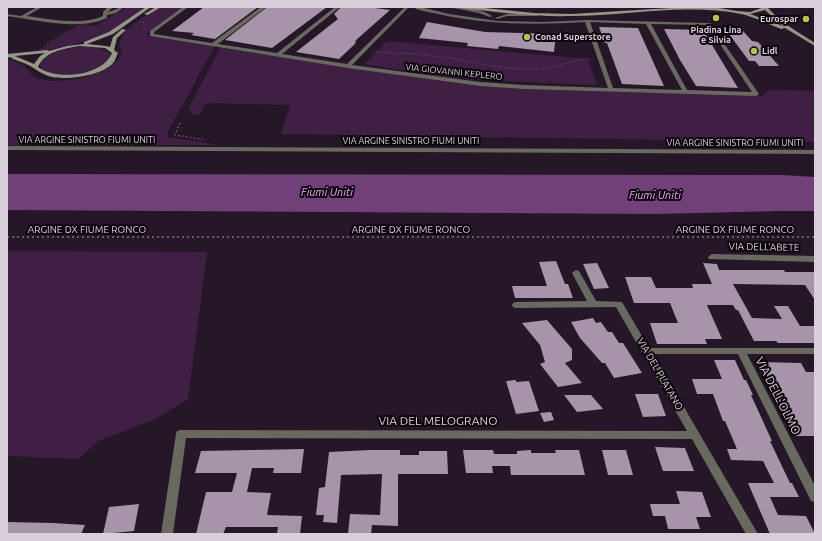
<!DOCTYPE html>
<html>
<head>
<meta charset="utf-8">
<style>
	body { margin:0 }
	#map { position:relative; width:822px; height:541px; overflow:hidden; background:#261728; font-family:Ubuntu,sans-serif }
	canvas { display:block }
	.frame { position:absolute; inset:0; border:8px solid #d9cfda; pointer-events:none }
</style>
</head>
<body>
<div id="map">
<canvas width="822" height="541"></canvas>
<div class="frame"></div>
</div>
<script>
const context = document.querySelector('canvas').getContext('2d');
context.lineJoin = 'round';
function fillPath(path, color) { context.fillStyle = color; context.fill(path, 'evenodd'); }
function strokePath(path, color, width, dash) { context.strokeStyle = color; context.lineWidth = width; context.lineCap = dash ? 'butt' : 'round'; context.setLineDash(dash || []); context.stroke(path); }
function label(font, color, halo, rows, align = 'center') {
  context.font = font + ' Ubuntu,sans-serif'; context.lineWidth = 4; context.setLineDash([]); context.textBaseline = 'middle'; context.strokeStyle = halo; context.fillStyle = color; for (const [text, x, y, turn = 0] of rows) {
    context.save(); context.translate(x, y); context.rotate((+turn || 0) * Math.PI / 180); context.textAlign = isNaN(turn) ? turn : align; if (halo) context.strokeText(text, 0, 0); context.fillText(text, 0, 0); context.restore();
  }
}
fillPath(new Path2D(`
	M127,7H146C135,15 124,25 112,31C90,42 62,48 37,51L80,24L96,26Z
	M162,7H183L147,33L148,36L215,46L168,131V137L219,145H7V59C13,61 19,62 24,66C28,69 31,75 35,77C55,87 117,76 122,52C110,35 148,12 162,7Z
	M387,41L588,59L597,85L481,80L438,76L364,64Z
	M78,47C90,47 101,46 110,54V58C97,74 58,81 41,68L40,64C48,52 65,49 78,47Z
	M220,48L462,84L520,89L762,96L768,90L815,91V142L281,134L290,105L206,103L199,115L191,114L189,107Z
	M7,251L207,252L188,399L155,419L98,441L78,459L7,456Z`), '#401f45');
fillPath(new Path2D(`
	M7,174L783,175L815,177V211H780L655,214L7,210Z`), '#714079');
fillPath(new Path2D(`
	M204,7H258L215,39L191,35L194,33L172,31Z
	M267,7H327L272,48L225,40Z
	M341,7H367L390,10L355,41H357L354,43H356L339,59L296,52L338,19L334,14Z
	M427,22L485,32L556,34L554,52L499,46L498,49L467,46L468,43L419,38Z
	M599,27L638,28L664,86L622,84L607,43H605Z
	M664,29L703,30L738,88L696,86L680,60Z
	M726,30L743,31L752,41L758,42L779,66H759L755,61H749Z
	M556,261L565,284H568L573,298H515L512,286H547L539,262Z
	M597,263L601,271L609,288L594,289L583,264Z
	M703,263L717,264L719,270H784L785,272H815V300L805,285L733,284L752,318L782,319L774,306H788L800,326H815V343H778L776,341H754L738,310H736L733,305H707L722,339H705L707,344H657L650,323H678L670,303H634L625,277H651L656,288H693L692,284H712Z
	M593,318L596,323L601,322L608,332H612L619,343H623L642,373L614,378L605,363H602L580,338L571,322Z
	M547,320L572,349V360L565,363L582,383L558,387L540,364L545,362L540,345L522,323Z
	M714,360H735L744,380H746L753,395H751L772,441H770L790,483H792L799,497H770L778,515L806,516L815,534H770L748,483H774L763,461L731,460L727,449H737L725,421H723L713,394H697L692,379H722Z
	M760,362L801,363L806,372H815V436H796Z
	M516,380V382L529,381L539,411L516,414L506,381Z
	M635,394H658L666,416L643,417Z
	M564,395H591L603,409L577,412Z
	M551,412L554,420L544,422L540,413Z
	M655,447L685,448L694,471H663Z
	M304,449L301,473H273L274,468H252L247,492L271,493L267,515L302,516L300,534H277L278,527H226L223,534H196L206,492H232L237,473H195L201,451Z
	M370,450H400V455H419V451H447L448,474H398V526L372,525L371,534H348L350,514L380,515L382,474L341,475L337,523L323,522L324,515H316L319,488L325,487L329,452Z
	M463,450H493L494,454H517V451L531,450V453H556L555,450H579L585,475H511L510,466H492L493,473H466Z
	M602,450H626L633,475H608Z
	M676,491L702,492L711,517H696L700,529H668L665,516H653L650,504H680Z
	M139,504L134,531L103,534L109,507Z
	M7,522L53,523L85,525L81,534H7Z`), '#a694a9');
strokePath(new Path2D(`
	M140,22L147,23L143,28L146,29
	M47,44L69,30
	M373,52L420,54L457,59L491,66L521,69H546L583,59H592`), '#675968', 1, [1, 2]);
strokePath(new Path2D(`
	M180,123L175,135L206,140`), '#675968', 1.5, [1.5, 2.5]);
strokePath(new Path2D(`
	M7,237H815`), '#675968', 2, [2, 3]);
fillPath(new Path2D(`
	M37,7H42L27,16C49,19 82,26 103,16V12L108,7H113L108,12C114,11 118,7 124,7L116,13L107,15V18C80,31 36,20 7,16V14L21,16Z
	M183,7H188L154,32V34L212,43L261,7H266L218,44L277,53L335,7H340L282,54L347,64L405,7H409L352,65L480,82L524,85L608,88L585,22C536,25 487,25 438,14C430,12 419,11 412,7H420L449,14L497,21L542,22L587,20L708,23H710L759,94L756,96L524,89L480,86L348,68L150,36V31ZM590,22L646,24L682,90L613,88ZM651,24L707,25L752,92L687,90Z
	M448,7C462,7 480,8 492,16L490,17L479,13Z
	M507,14H537L539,15L537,16H507L497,19L495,18Z
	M7,146L815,150V154L7,150Z
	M712,254L815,256V262L709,259L708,257Z
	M576,270L579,271L596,301L622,302L649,348H815V354H747L815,486V502L811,501L738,354H653L758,534H746L692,439L186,438L173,534H161L176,434L177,431L181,430L687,431L616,307L516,308L513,307L512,305L513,303L516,302L587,301L572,273Z`), '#686a5f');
fillPath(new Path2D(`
	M146,7H151L113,34L87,44L106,46L110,47L113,37L122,29L126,30L117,38L114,50L118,53C116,56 116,59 114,62C103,76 68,80 52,77C39,74 35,67 24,63C19,61 14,60 10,57L7,58V54L47,50L49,51L67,46L84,44V42L109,32ZM79,46L105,48L112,53C103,76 56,81 38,67C45,51 64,49 79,46ZM45,53L40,56L34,64L15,56Z
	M156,7H161L148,15L144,14Z
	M459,7H475L534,13L571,14L671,8H719L737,11L750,12L764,7H769L768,8C781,23 798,32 815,43V46L785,28L781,29C768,24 755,17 741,14C685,3 627,16 571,16C534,17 497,12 461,8ZM765,10L783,26L750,14Z`), '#949785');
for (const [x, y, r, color] of [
	[716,18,4,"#b5c249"],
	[806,19,4,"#b5c249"],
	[527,37,4,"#b5c249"],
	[754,51,4,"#b5c249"]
]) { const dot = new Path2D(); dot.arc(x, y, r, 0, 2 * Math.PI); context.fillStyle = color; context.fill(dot); strokePath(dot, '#0b050c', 1.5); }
label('bold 9px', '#d9cfda', '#0b050c', [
	["Eurospar",798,19,"right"],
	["Piadina Lina",716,30,"center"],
	["e Silvia",716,40,"center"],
	["Conad Superstore",535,37],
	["Lidl",762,51]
], 'left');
label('9px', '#d9cfda', '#0b050c', [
	["VIA GIOVANNI KEPLERO",454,72,6],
	["VIA ARGINE SINISTRO FIUMI UNITI",87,140],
	["VIA ARGINE SINISTRO FIUMI UNITI",411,141],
	["VIA ARGINE SINISTRO FIUMI UNITI",735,143]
]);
label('10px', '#d9cfda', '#0b050c', [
	["ARGINE DX FIUME RONCO",87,230],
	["ARGINE DX FIUME RONCO",411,230],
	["ARGINE DX FIUME RONCO",735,230],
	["VIA DELL'ABETE",764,247,1],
	["VIA DEL PLATANO",660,374,60]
]);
label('italic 11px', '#f3aafe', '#0b050c', [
	["Fiumi Uniti",327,192],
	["Fiumi Uniti",655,195]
]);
label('12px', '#d9cfda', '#0b050c', [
	["VIA DELL'OLMO",778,396,63],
	["VIA DEL MELOGRANO",438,421]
]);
</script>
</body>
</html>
